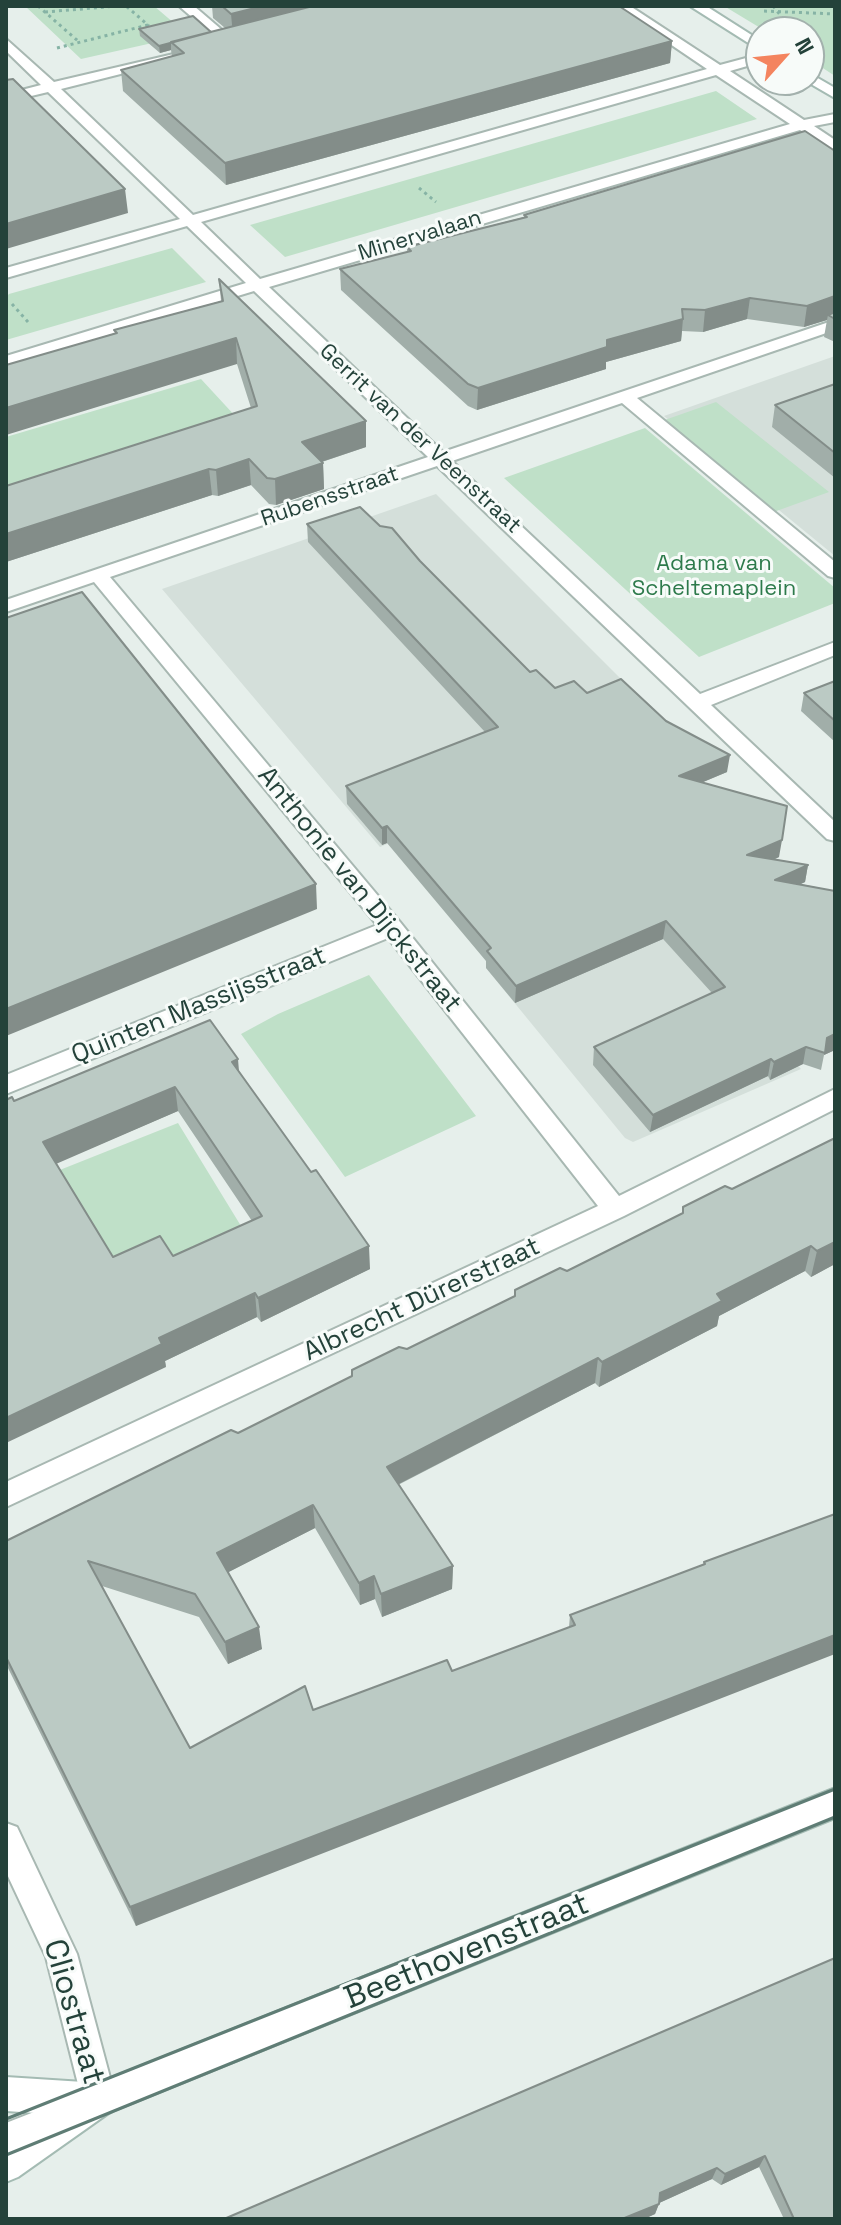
<!DOCTYPE html>
<html>
<head>
<meta charset="utf-8">
<style>
	body { margin:0 }
	#map { position:relative; width:841px; height:2225px; overflow:hidden; background:#e6efeb; font-family:"Space Grotesk",sans-serif }
	canvas { display:block }
	.frame { position:absolute; inset:0; border:8px solid #24423a; pointer-events:none }
	.north { position:absolute; left:745px; top:16px; width:80px; height:80px; box-sizing:border-box; background:#f7fbf9; border:2px solid #a3b1ad; border-radius:50%; rotate:63deg; font-size:22px; font-weight:700; line-height:32px; text-align:center; color:#24423a }
	.north::after { content:''; display:block; margin:auto; width:28px; height:36px; background:#f4845f; clip-path:polygon(50% 0,100% 100%,50% 72%,0 100%) }
</style>
</head>
<body>
<div id="map">
<canvas width="841" height="2225"></canvas>
<div class="frame"></div>
<div class="north">N</div>
</div>
<script>
const context = document.querySelector('canvas').getContext('2d');
context.lineJoin = 'round';
function fillPath(path, color) { context.fillStyle = color; context.fill(path, 'evenodd'); }
function strokePath(path, color, width, dash) { context.strokeStyle = color; context.lineWidth = width; context.lineCap = dash ? 'butt' : 'round'; context.setLineDash(dash || []); context.stroke(path); }
function label(font, color, halo, rows, align = 'center') {
  context.font = font + ' "Space Grotesk",sans-serif'; context.lineWidth = 6; context.setLineDash([]); context.textBaseline = 'middle'; context.strokeStyle = halo; context.fillStyle = color; for (const [text, x, y, turn = 0] of rows) {
    context.save(); context.translate(x, y); context.rotate((+turn || 0) * Math.PI / 180); context.textAlign = isNaN(turn) ? turn : align; if (halo) context.strokeText(text, 0, 0); context.fillText(text, 0, 0); context.restore();
  }
}
fillPath(new Path2D(`
	M835,356V556L664,416Z
	M436,494L670,728L380,847L162,589Z
	M633,906L677,954L758,1021L801,1069L633,1142L625,1138L486,968Z`), '#d4dfda');
fillPath(new Path2D(`
	M25,6H154L188,35L81,59Z
	M724,6H835V76L809,59V32H767Z
	M716,91L757,119L285,257L250,225Z
	M172,248L206,282L6,340V297L9,294Z
	M201,379L249,431L6,506V437Z
	M716,402L829,492L771,513L659,422Z
	M645,428L835,588V603L699,657L504,478Z
	M369,975L476,1116L345,1177L241,1034L278,1014Z
	M178,1123L252,1244L6,1348L22,1185Z`), '#bfe0c8');
const lane = new Path2D(`
	M57,2103L68,2107L72,2118L68,2129L6,2153V2123Z`);
const street = new Path2D(`
	M179,6H194L236,42L224,45Z
	M614,6H630L720,65L761,54V62L730,71L804,120L835,114V122L814,126L835,140V151L800,130L269,287L443,452L835,320V330L637,398L835,562V578L828,576L622,403L452,461L700,694L835,642V655L711,705L835,822V841L827,839L437,466L110,577L400,922L619,1196L835,1089V1109L624,1216L6,1507V1482L598,1206L388,938L6,1094V1075L377,925L94,582L6,612V600L428,457L254,291L6,366V356L246,283L187,226L6,278V268L180,219L48,92L6,102V94L41,85L6,51V39L54,82L208,46V52L61,89L193,215L707,69ZM716,75L790,124L260,279L201,222Z
	M6,1823L17,1827L77,1954L116,2100L111,2112L99,2117L87,2112L82,2100L46,1957L6,1872Z`);
const secondary = new Path2D(`
	M690,6H706L761,41V51Z
	M809,73L835,88V98L804,80H809Z
	M835,1788V1818L110,2112L18,2177L6,2182V2145L51,2114L6,2111V2077L99,2083Z`);
strokePath(lane, '#a8b8b2', 4);
strokePath(street, '#a8b8b2', 4);
strokePath(secondary, '#a4bbb3', 4);
strokePath(new Path2D(`
	M38,6L78,41
	M773,6L794,32
	M764,11L835,14
	M45,12L118,6
	M57,48L148,25L126,6
	M419,188L436,202
	M12,304L29,323`), '#86b3a5', 3, [3, 4]);
fillPath(lane, '#fff');
fillPath(street, '#fff');
fillPath(secondary, '#fff');
strokePath(new Path2D(`
	M6,2119L835,1789
	M6,2155L835,1817`), '#5f7d75', 3);
fillPath(new Path2D(`
	M212,6H619L672,41L670,63L226,185L123,91L121,70L172,57L171,50L160,53L140,36L139,29L211,32L225,28L213,18Z
	M835,151V342L824,337L827,320L804,327L747,319L703,332L682,331L681,341L606,362V369L477,410L468,406L341,290L340,269L407,252V247L524,217V215Z
	M219,279L366,447L322,462L323,463L324,489L276,505L269,504L251,485L218,496L212,495L6,562L251,408L237,364L115,333L114,330L221,301Z
	M835,384V478L772,427L775,405Z
	M307,524L380,526L420,561L530,672L555,688L587,693L666,721L727,772L703,782L779,857L775,859L808,865L805,882L801,884L835,891V1050L824,1055L821,1070L803,1064L770,1080L768,1076L650,1132L593,1065L594,1047L712,993L663,939L515,1003L486,968V961L387,843L382,845L347,804L346,786L485,732L308,542Z
	M835,681V742L801,711L804,693Z
	M239,1071L370,1269L261,1322L257,1317L165,1361L166,1367L14,1101ZM178,1111L252,1221L173,1256L113,1257L56,1163Z
	M835,1138V1264L811,1277L805,1271L719,1316L717,1326L599,1387L595,1383L398,1485L453,1566L452,1589L382,1617L375,1599L360,1605L315,1528L228,1572L262,1649L228,1664L199,1617L102,1586L190,1748L313,1710L452,1671L569,1627L570,1615L703,1565L704,1562L835,1514L136,1926L6,1664V1541L238,1433L682,1214L683,1207L732,1189Z
	M835,1958V2219H784L759,2167L721,2185L712,2179L659,2203L655,2214L644,2219Z`), '#a1aea9');
fillPath(new Path2D(`
	M263,6H348L233,35L231,14Z
	M672,41L670,63L226,185L225,163Z
	M171,43V50L160,53L159,46Z
	M125,189L128,213L6,249V224Z
	M835,296L834,317L828,315L827,320L804,327L807,306Z
	M750,298L747,319L703,332L705,310Z
	M683,319L681,341L606,362V369L477,410L478,388L607,340Z
	M236,338L237,364L6,435V408Z
	M366,421V447L303,468L302,442Z
	M249,459L251,485L218,496L216,470Z
	M323,463L324,489L276,505L275,479Z
	M209,469L212,495L6,562V534Z
	M730,755L727,772L677,793L679,776Z
	M387,826V843L382,845V828Z
	M782,840L779,857L744,873L747,855Z
	M808,865L805,882L772,897L775,880Z
	M316,884L317,909L6,1036V1009Z
	M666,921L663,939L515,1003L516,986Z
	M835,1034V1050L824,1055L827,1038Z
	M806,1047L803,1064L770,1080L774,1062Z
	M238,1059L240,1084L232,1062Z
	M771,1059L768,1076L650,1132L653,1115Z
	M175,1087L178,1111L49,1167L43,1142Z
	M835,1242V1264L811,1277L817,1251Z
	M369,1246L370,1269L261,1322L258,1298Z
	M811,1246L805,1271L719,1316L717,1326L599,1387L602,1362L717,1294Z
	M255,1293L257,1317L165,1361L166,1367L6,1443V1418L159,1338Z
	M598,1358L595,1383L387,1490V1467Z
	M313,1505L315,1528L221,1576L217,1553Z
	M453,1566L452,1589L382,1617L381,1594Z
	M374,1576L375,1599L360,1605L359,1583Z
	M259,1627L262,1649L228,1664L225,1642Z
	M835,1635V1654L136,1926L130,1907Z
	M765,2156L759,2167L721,2185L725,2174Z
	M717,2168L712,2179L657,2204L660,2193Z
	M659,2204L655,2214L644,2219H622Z`), '#838d89');
const building = new Path2D(`
	M222,6H263L231,14Z
	M313,6H619L672,41L225,163L121,70L184,53L171,42Z
	M193,16L211,32L159,46L139,29Z
	M13,79L125,189L6,224V80Z
	M805,131L835,151V296L807,306L750,298L705,310L682,309L683,319L607,340V347L478,388L468,384L340,269L411,251L407,247L527,217L524,215Z
	M219,279L366,421L302,442L323,463L275,479L267,478L249,459L216,470L209,469L6,534V486L257,406L236,338L6,408V365L117,333L114,330L223,301Z
	M835,312V319L828,315Z
	M835,384V453L775,405Z
	M360,507L380,526L392,528L420,561L530,672L536,670L555,688L574,681L587,693L621,679L666,721L730,755L679,776L787,806L782,840L747,855L808,865L775,880L835,891V1034L827,1038L825,1053L806,1047L774,1062L771,1059L653,1115L594,1047L725,987L666,921L516,986L487,951L491,948L387,826L382,828L346,786L498,727L307,524Z
	M82,592L316,884L6,1009V618Z
	M835,681V721L804,693Z
	M210,1020L238,1059L232,1062L311,1172L316,1170L369,1246L258,1298L255,1293L159,1338L162,1344L6,1418V1100L12,1097L14,1101ZM175,1087L262,1216L173,1256L160,1236L113,1257L43,1142Z
	M835,1138V1242L817,1251L811,1246L717,1294L722,1301L602,1362L598,1358L387,1467L453,1566L381,1594L374,1576L359,1583L313,1505L217,1553L259,1627L225,1642L195,1594L88,1561L190,1748L305,1686L313,1710L447,1660L452,1671L575,1625L570,1615L705,1564L704,1562L835,1514V1635L130,1907L6,1657V1541L231,1430L238,1433L352,1376V1370L399,1347L407,1349L515,1296V1290L560,1268L567,1271L683,1213V1207L725,1186L732,1189Z
	M835,1958V2219H794L765,2156L725,2174L717,2168L660,2193L659,2204L622,2219H224Z`);
fillPath(building, '#bbcac4');
strokePath(building, '#838d89', 2);
label('22px', '#24423a', '#f7fbf9', [
	["Minervalaan",420,236,-17],
	["Gerrit van der Veenstraat",420,439,43],
	["Rubensstraat",330,497,-19]
]);
label('22px', '#2d7a4b', '#f7fbf9', [
	["Adama van",714,564],
	["Scheltemaplein",714,589]
]);
label('26px', '#24423a', '#f7fbf9', [
	["Anthonie van Dijckstraat",359,890,51],
	["Quinten Massijsstraat",199,1006,-22],
	["Albrecht Dürerstraat",422,1300,-25]
]);
label('32px', '#24423a', '#f7fbf9', [
	["Beethovenstraat",467,1952,-22],
	["Cliostraat",73,2012,74]
]);
</script>
</body>
</html>
